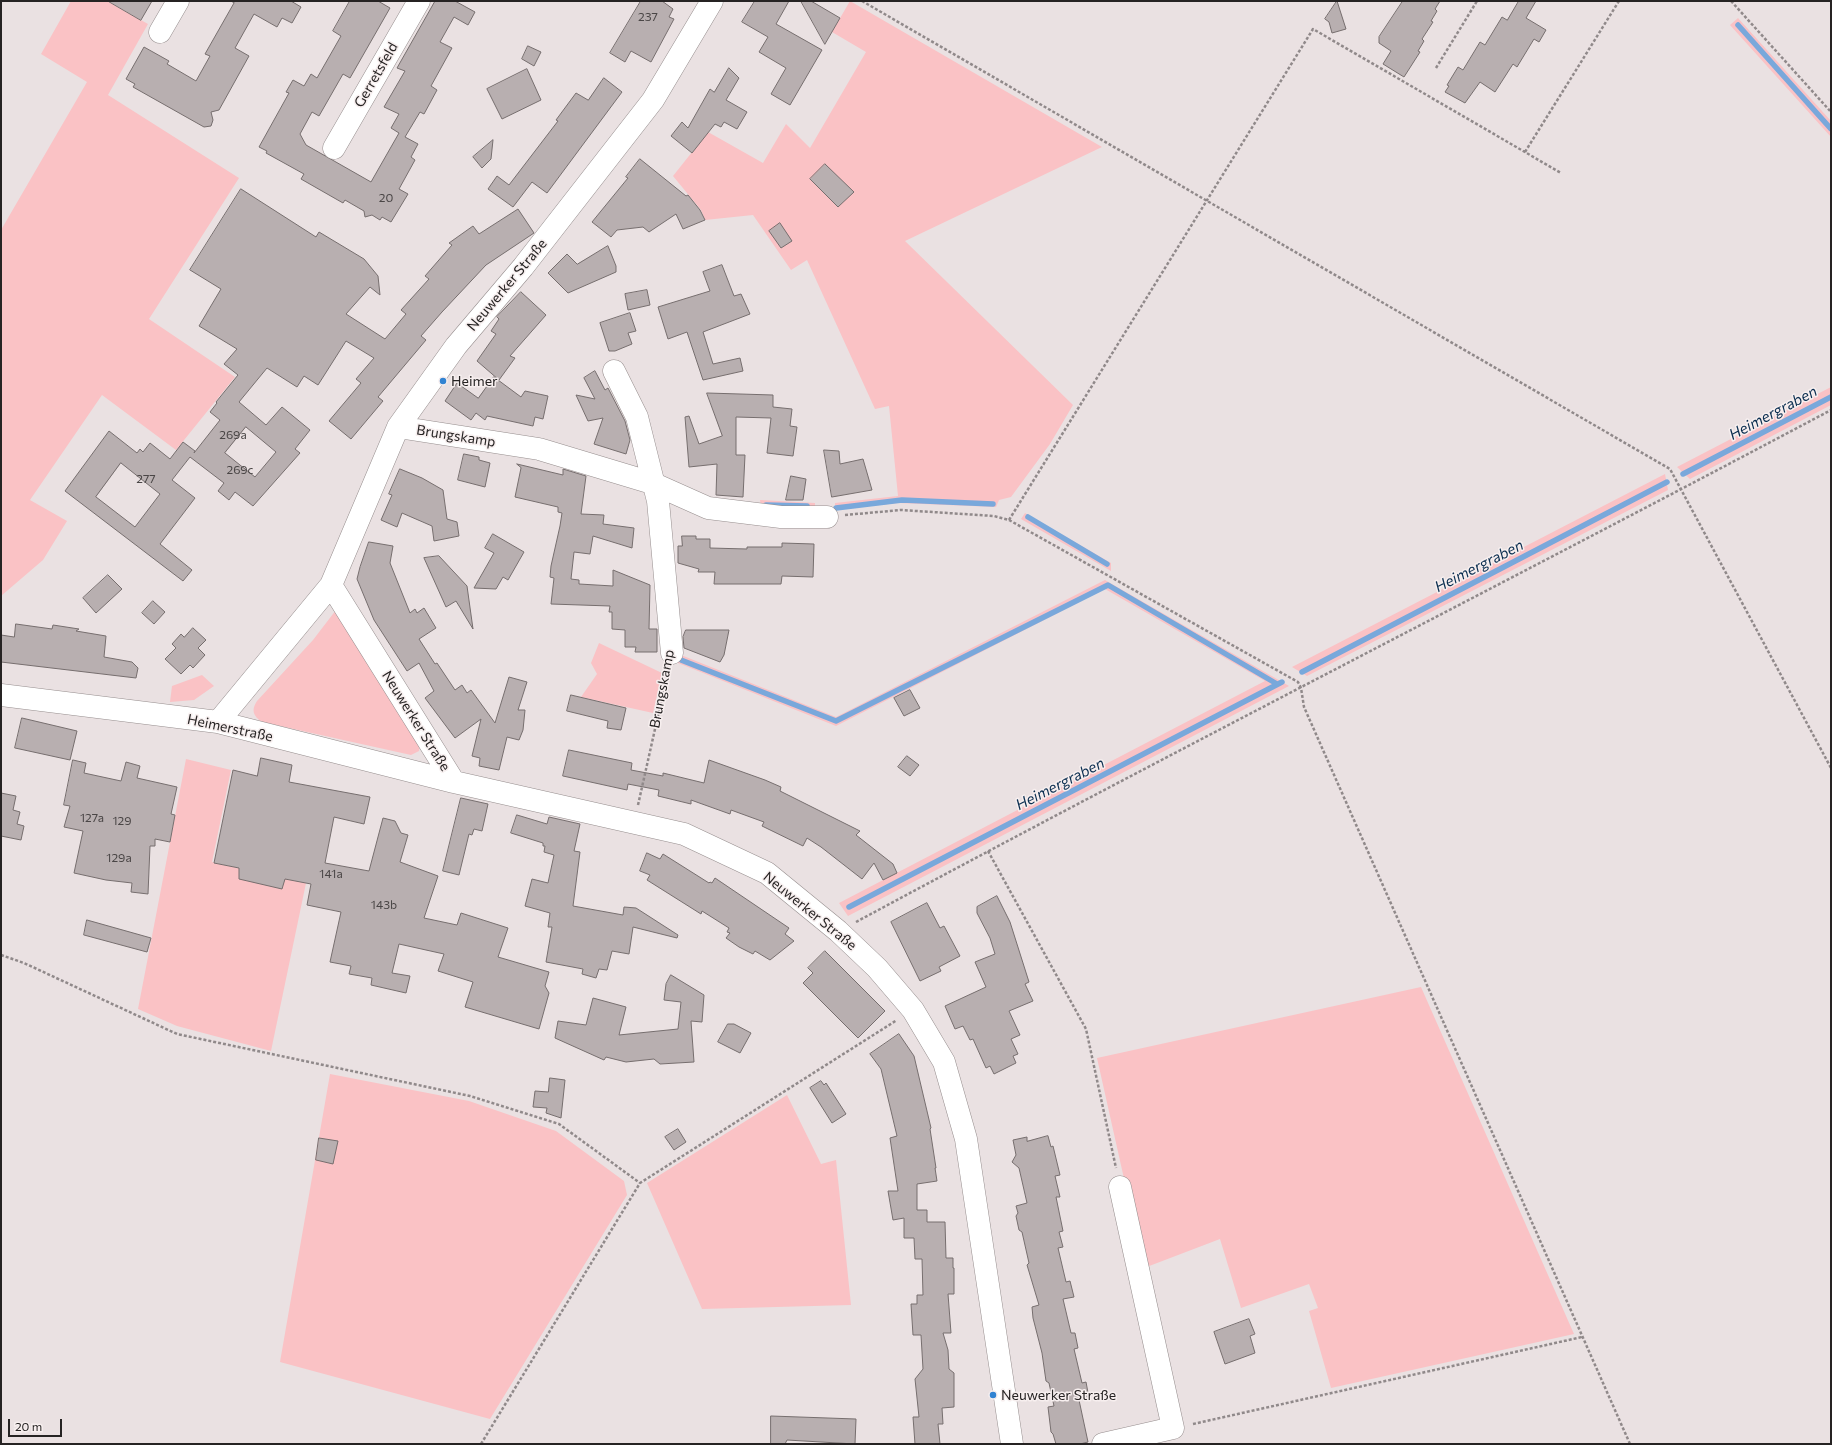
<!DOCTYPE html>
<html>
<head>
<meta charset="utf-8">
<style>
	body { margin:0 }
	#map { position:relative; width:1832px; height:1445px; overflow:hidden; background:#eae1e2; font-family:Commissioner,sans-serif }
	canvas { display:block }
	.frame { position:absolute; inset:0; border:2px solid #262323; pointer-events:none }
	.scale { position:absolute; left:8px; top:1419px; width:54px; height:18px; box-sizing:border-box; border:2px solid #262323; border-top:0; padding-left:5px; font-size:12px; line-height:14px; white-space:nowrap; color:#262323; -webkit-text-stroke:3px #f7efef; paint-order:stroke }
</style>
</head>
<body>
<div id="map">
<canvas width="1832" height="1445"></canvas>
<div class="frame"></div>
<div class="scale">20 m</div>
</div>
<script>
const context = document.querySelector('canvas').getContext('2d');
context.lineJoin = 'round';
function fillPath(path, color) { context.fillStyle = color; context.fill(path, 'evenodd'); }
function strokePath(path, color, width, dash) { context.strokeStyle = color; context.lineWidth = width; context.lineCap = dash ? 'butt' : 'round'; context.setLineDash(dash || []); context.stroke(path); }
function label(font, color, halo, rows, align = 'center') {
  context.font = font + ' Commissioner,sans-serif'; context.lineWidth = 3; context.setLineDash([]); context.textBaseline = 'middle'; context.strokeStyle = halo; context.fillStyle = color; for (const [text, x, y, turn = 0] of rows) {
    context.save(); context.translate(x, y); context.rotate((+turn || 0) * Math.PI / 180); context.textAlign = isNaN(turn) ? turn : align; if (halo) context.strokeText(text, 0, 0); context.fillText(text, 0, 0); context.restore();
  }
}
fillPath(new Path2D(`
	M71,1H107L148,24L108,95L239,178L149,319L235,377L176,450L102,395L30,500L67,521L43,560L1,596V230L87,82L41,54Z
	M850,1L1102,147L905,241L1073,405L1050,444L1011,497L999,500L996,507L898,503L835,510V503L898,496L889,406L875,409L807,260L791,270L753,215L705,220L701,210L673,176L708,132L763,163L786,124L810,148L866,52L832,32Z
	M1738,18L1831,121V137L1730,25Z
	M1831,387V405L1690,479L1677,467Z
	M1665,474L1668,490L1307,676L1292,667Z
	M760,500L815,503V510L761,507Z
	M1025,513L1111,563V571L1021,519Z
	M1105,580L1289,686L848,916L839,903L1265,681L1105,589L836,726L673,661L676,653L836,717Z
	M336,610L421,738L419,751L411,755L262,722C253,716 251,710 257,701L313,640Z
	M599,643L662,673L653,713L581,697L597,674L591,663Z
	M202,675L214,686L194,700L170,702L172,686Z
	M186,759L231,770L212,862L306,883L271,1051L177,1026L138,1009Z
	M1421,987L1574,1334L1331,1388L1309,1311L1318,1308L1309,1284L1241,1308L1220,1239L1144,1268L1097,1058Z
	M330,1074L469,1101L556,1131L624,1181L627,1195L490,1419L280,1362Z
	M787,1095L821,1164L836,1160L851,1305L702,1309L647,1183Z`), '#fac2c5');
strokePath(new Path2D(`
	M1738,25L1831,129
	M1683,474L1831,397
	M766,505L807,506
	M836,508L902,500L993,504
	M1028,517L1107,564
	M681,660L836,721L1108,585L1277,684
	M1302,672L1667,482
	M849,907L1282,682`), '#79a8db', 5.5);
const building = new Path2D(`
	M108,1H152L141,20Z
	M231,1H291L301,7L292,23L282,18L277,27L254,14L235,48L249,56L219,110L211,112L213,120L211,126L204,127L133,87L135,84L126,79L144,47L169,61L167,64L196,81L210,56L205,54L234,3Z
	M350,1H378L390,8L350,78L343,74L319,116L312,112L300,134L306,145L371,182L399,133L391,128L399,114L384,107L405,71L397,68L435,1H455L475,12L468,25L454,17L440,42L452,48L431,86L437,90L424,114L420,112L405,137L418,144L411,157L415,160L399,189L408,194L391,222L382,217L380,220L372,215L365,217L364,211L345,200L343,203L301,179L304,174L266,153L267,151L259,147L289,93L286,92L293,80L304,86L311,74L317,78L341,36L333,31Z
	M641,1H662L673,9L669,17L674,19L651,62L631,51L625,62L610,53Z
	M755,1H789L776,24L822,50L790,105L771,94L786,68L759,52L768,37L742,22Z
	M801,1H811L840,18L825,44Z
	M1337,1L1346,29L1332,33L1329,22L1325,19Z
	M1403,1H1440L1435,9L1437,11L1431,21L1433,22L1422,39L1424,41L1418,51L1420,52L1404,77L1383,64L1391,51L1379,43V37Z
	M1519,1H1536L1526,18L1546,30L1539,42L1534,39L1517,67L1513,64L1495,92L1480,82L1465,103L1445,92L1449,86L1447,85L1458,67L1463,70L1480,42L1485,45L1502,17L1507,20Z
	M528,46L541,52L534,66L522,59Z
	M729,68L739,78L726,100L747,112L737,129L724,122L721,127L715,124L692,153L671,136L682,122L688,128L710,89L714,92Z
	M527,69L541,100L502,119L487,89Z
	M604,78L622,92L547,193L532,182L513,207L488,189L497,176L509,185L558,121L556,120L576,93L588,100Z
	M493,140L491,159L482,168L473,157Z
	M640,159L686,196L688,195L700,210L705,220L683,229L676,214L649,232L643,227L617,230L611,237L592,222L628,178L626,177Z
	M825,164L854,192L838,207L810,179Z
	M241,189L316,237L319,232L364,259L378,276L380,295L370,287L346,314L385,339L406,314L401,310L429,279L425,276L452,245L449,243L473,226L479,234L518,209L534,233L486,265L442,312L421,336L426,340L378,397L383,401L351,439L329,421L361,383L356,379L374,358L346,341L318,385L304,376L297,387L267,368L239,402L266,425L282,407L310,430L295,449L300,453L253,506L235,492L229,500L218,491L224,483L190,457L172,480L195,498L160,544L192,570L183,581L65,491L109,431L137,453L140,449L143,452L150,443L170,459L183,442L195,451L194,453L220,420L210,412L217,403L216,402L238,375L224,364L237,349L199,326L221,289L190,270ZM246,427L276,452L255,477L225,453ZM121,463L160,494L135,527L96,497Z
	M780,223L792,241L781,248L769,231Z
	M608,246L616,266V272L568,293L548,273L567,254L577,264Z
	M722,265L734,296L741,294L750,314L703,332L713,364L740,358L743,371L703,380L687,332L668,339L658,307L710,291L703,272Z
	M647,290L650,305L628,310L625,294Z
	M521,292L546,315L510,356L515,358L499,380L477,361L496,334L491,331L499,319L497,317Z
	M630,313L636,331L628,333L632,344L615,351H609L600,323Z
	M595,371L605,390L608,388L625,421L630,440L626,454L594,444L603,418L588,421L576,395L595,399L584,378Z
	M494,377L521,397L525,391L548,396L543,419L535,417L533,426L487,416L485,420L476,413L471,420L445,401L457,383L478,398Z
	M707,393L773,395V407L792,409L790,426L797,427L793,456L767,453L771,418L736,417V455H745L743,497L716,495L717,464L689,467L685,417L689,416L699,444L722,436Z
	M824,450L839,451L840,464L863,459L872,490L832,497Z
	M464,454L479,457V460L490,463L485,487L458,480Z
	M517,464L563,475V469L586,476L581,514L604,515L603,524L634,528L632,548L593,536L590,554L574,552L571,579L579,580V584L613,586V570L650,585L649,629H657V652H635L636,647H625V630L612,629V612H609L610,606L551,604L554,578L550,577L551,566L560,526L562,513L558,512V507L515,497L521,468Z
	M400,469L422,478L443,490L447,519L457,522L459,536L434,541L432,526L402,513L397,527L381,520L392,495L389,494Z
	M791,476L806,479L803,500H786Z
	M493,534L524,552L508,580L503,577L496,589L474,588L494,553L485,548Z
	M682,536H696V539H710V548L747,549V547H782V543L814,544L813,577L782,576L781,584H714L715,572H698L699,569L678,563V546H682Z
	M369,542L393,546L390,563L410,613L415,609L417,613L424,608L436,628L419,639L435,664L437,663L455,690L462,685L467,693L471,690L495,723L509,677L527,682L518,710H525L523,730L519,740L507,737L499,770L479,766L480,758L472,756L481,719L455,738L425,698L434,691L419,663L407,671L374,620L357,579L360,567Z
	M439,556L467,586L473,629L456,601L446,607L424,558Z
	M108,575L122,589L96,613L83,598Z
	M153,601L165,612L154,624L142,613Z
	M16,624L52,629L53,625L79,629L76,631L106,636L104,657L132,662L138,668L136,678L1,662V635L14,637Z
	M193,628L206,640L198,648L205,655L193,668L190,665L181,674L165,659L176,648L172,644L181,634L184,637Z
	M686,630H729L724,655L720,662L684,648L683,637Z
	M910,690L920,708L904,716L894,698Z
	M571,695L626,708L621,730L607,728L608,721L567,711Z
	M22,718L77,731L70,760L15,748Z
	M569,750L632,763L631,770L663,776V773L704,783L709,760L765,780L781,787L780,791L860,831L856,835L893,864L897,873L883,880L874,863L862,879L821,847L807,838L803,846L762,826L764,822L731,810L730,814L691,800V804L658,796L659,790L628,784L627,790L563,776Z
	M907,756L919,765L910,776L898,767Z
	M261,758L292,765L289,782L370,797L364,824L334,817L325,863L369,871L383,818L395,821L401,833L408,835L400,862L438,876L424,918L457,925L461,913L508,928L498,957L549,972L545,986L549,993L539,1029L465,1007L473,982L438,971L444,954L399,944L392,973L410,976L406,993L371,985L372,978L349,974L351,966L330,962L341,912L307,905L311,884L285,879L282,889L239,879V868L214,863L233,770L257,776Z
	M73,760L86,763L84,773L121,781L126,762L140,766L137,778L177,787L171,814L175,815L170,842L155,839V846H150L148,894L131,892L132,883L106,880L74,873L83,831L64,827L70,806L64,805Z
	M1,793L16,796L13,810L20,812L17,824L24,826L21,840L1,836Z
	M461,798L488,804L482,831L474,829L472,835L469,834L459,875L443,871Z
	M517,815L547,824L549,817L580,824L574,851L580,852L573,906L623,915L624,907L636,908L678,935L677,938L633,927L629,954L612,951L607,970L599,969L596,978L582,974L583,969L546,962L552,927H548L550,913L525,906L532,879L548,883L554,855L544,852L545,846H543V843L511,833Z
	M647,853L660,859L663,854L709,883L710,882L712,883L715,878L789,928L785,934L794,941L770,960L755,951L753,954L739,947L726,938L730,933L727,932L729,928L702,911L701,914L647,880L650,875L640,871Z
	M997,896L1010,922L1029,982L1025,984L1033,1001L1009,1011L1020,1035L1011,1039L1018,1054L1013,1056L1016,1063L994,1074L990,1066L986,1068L973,1039L970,1040L963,1026L955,1029L945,1006L986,987L975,962L995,954L990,938L977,913V907Z
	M927,903L940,928L944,926L960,956L939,967L941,971L920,981L891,922Z
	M87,920L151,938L147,952L84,935Z
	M825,951L885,1011L858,1038L803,983L813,973L808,968Z
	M671,975L704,995L702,1022L691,1021L694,1062L660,1064L654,1059L626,1062L606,1057L604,1060L555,1038L558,1021L586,1025L593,998L626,1007L619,1035L678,1029L681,1002L664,1000L666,984Z
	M728,1024H734L751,1033L740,1053L718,1042Z
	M899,1034L914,1056L931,1128L930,1129L936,1168H935L937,1181L917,1184V1210H927V1222H945L946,1258H953V1268H954V1294H948L951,1333H943L948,1350L949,1369L954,1373V1407L942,1408L943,1424H938L940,1444H915L913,1417H919L915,1379L923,1369L921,1335H913L911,1304H917V1295H923L922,1259H915L914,1238H904V1218L893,1220L888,1191H898L890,1138L897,1136L881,1069L870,1054Z
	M550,1078L565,1080L561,1118L546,1113L547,1108L533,1107L535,1091L548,1092Z
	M821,1081L824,1085L826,1083L846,1114L832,1123L810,1088Z
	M678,1129L686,1142L674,1150L665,1137Z
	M1048,1136L1051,1147L1053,1146L1060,1175L1055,1176L1060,1197H1056L1063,1231L1059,1232L1063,1247L1058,1248L1066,1282L1070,1281L1074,1297L1063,1299L1071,1333H1075L1078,1348L1074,1349L1082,1383L1086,1382L1089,1398L1079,1400L1088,1442L1080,1444H1056L1053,1434L1051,1432L1048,1407L1054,1406L1049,1383L1046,1381L1042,1353L1033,1318L1032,1307L1039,1305L1027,1265L1029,1263L1022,1232L1019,1230L1016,1216L1018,1213L1016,1206L1027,1203L1019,1168L1012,1162L1016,1155L1013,1140L1027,1137V1141Z
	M319,1138L338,1141L333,1164L316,1160Z
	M1249,1319L1255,1334L1250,1336L1255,1353L1225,1364L1214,1332Z
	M771,1416L856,1419L855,1444L787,1440L785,1444H771Z`);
fillPath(building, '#b8afb0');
strokePath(building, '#766e6e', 1);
const minor = new Path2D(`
	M160,32L178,1
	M334,148L419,1
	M614,371L637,417L658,501L672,653
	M398,427L539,449L652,483L708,508L781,517H827
	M331,585L454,782
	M1,695L218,722L454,782L684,834L767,873L838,931L877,968L913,1010L944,1062L966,1139L1012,1444
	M218,722L331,585L398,427L456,346L523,267L653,100L712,1
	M1103,1444L1173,1428L1120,1187`);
strokePath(minor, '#968e8e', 23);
strokePath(new Path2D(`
	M862,1L1670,469L1831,768
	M1731,1L1831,112
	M1436,68L1477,1
	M1525,152L1619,1
	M845,515L901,510L994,516L1009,520L1298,682L1301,688L1304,707L1630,1444
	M1009,520L1313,29L1561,173
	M638,805L668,671
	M988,851L1086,1029L1116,1168
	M856,922C1179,748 1507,582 1831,410
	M1,955L24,963L177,1034L470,1096L559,1124L640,1183
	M1193,1424L1582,1337
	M481,1444L640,1183L897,1020`), '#90898a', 2.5, [3, 2]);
strokePath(minor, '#fff', 22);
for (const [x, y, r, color] of [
	[443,381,4,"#3183d2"],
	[993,1395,4,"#3183d2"]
]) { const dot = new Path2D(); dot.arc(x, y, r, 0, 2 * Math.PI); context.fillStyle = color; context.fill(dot); strokePath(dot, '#f7efef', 1.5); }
label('12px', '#4a4646', null, [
	["237",648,17],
	["20",386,198],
	["269a",233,435],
	["269c",240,470],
	["277",146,479],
	["127a",92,818],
	["129",122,821],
	["129a",119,858],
	["141a",331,874],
	["143b",384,905]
]);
label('14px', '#262323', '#f7efef', [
	["Gerretsfeld",376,75,-60],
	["Neuwerker Straße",507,285,-50],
	["Brungskamp",456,436,9],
	["Brungskamp",662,689,-79],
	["Neuwerker Straße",416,721,58],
	["Heimerstraße",230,728,12],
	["Neuwerker Straße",810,911,39]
]);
label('14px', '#262323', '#f7efef', [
	["Heimer",451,381],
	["Neuwerker Straße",1001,1395]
], 'left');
label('italic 15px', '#0a2d4f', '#f7efef', [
	["Heimergraben",1773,413,-28],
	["Heimergraben",1479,566,-27],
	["Heimergraben",1060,784,-27]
]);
</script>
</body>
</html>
